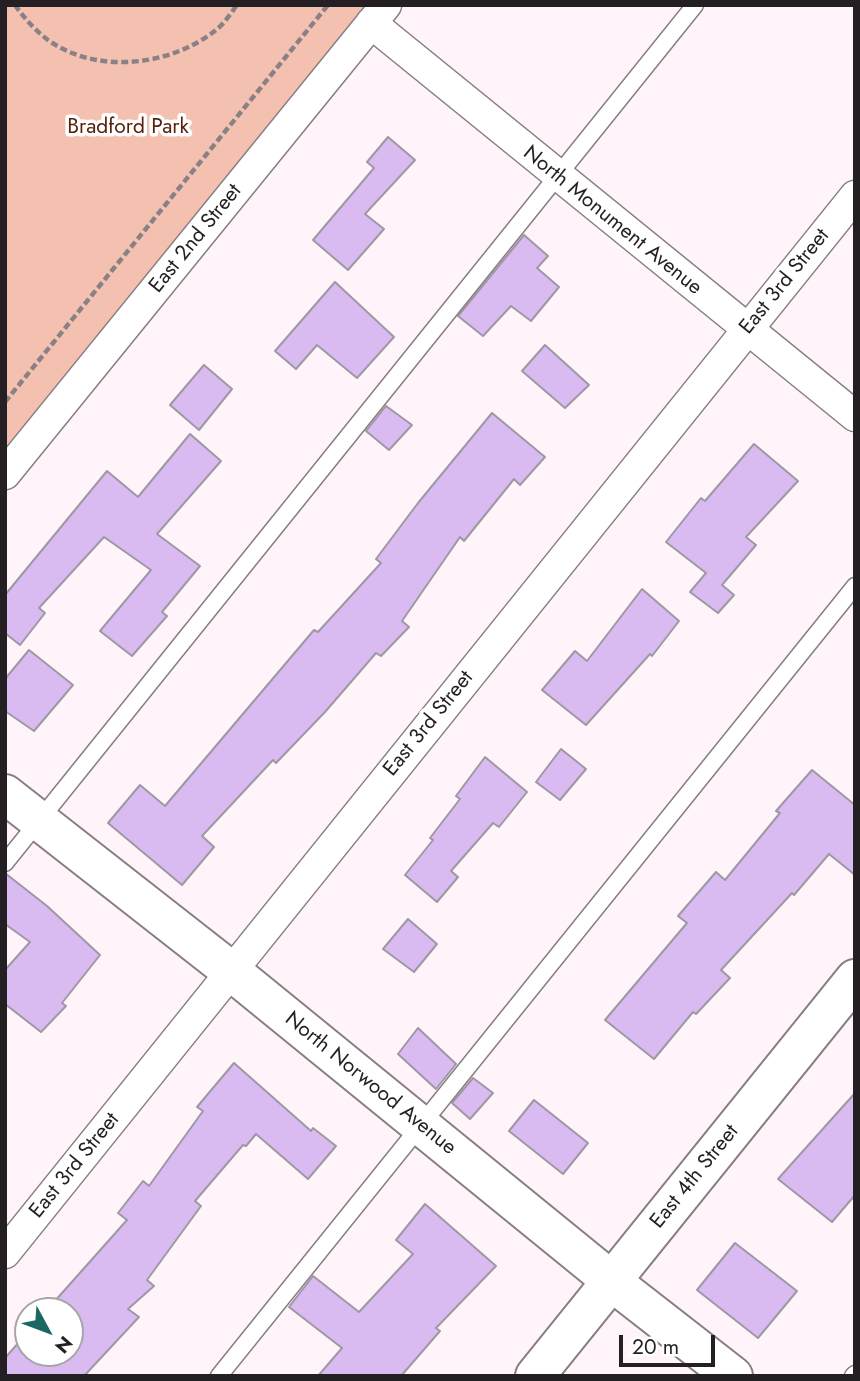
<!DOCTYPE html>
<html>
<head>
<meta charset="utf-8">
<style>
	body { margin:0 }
	#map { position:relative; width:860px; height:1381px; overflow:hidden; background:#fef4fa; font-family:Jost,sans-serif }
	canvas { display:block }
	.frame { position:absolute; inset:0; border:7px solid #241f22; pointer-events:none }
	.north { position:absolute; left:14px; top:1297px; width:70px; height:70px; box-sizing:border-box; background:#fff; border:2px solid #a7a5a7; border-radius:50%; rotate:131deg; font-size:19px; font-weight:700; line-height:28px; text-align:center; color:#241f22 }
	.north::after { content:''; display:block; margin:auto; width:24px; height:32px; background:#1a6764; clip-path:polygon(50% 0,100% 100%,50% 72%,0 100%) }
	.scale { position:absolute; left:619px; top:1335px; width:96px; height:32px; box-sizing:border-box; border:4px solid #241f22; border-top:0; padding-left:9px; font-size:21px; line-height:24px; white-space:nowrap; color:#241f22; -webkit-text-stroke:5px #fff; paint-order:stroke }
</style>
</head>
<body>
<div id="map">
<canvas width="860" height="1381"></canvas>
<div class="frame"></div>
<div class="north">N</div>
<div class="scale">20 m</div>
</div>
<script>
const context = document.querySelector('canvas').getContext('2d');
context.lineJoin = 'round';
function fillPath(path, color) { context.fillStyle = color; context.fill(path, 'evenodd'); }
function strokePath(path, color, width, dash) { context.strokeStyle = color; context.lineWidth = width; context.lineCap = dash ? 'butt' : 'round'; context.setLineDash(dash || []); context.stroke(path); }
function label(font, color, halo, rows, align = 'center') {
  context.font = font + ' Jost,sans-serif'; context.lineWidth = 7; context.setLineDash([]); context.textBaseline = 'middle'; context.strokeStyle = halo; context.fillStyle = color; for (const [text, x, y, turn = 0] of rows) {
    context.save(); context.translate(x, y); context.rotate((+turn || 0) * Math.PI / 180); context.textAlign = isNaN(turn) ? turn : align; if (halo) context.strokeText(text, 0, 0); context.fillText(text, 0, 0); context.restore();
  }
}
fillPath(new Path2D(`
	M5,5H386L5,474Z`), '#f4c1b0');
const building = new Path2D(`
	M388,137L415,160L365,214L384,229L348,270L313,240L374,168L367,162Z
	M524,235L548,256L537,268L559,287L531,321L511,306L483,336L458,316Z
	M335,282L394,337L357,378L317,345L296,369L275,351Z
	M545,345L589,385L565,408L522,371Z
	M204,365L232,389L199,430L170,405Z
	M386,406L412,425L389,450L366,431Z
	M492,413L545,457L520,485L514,479L464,541L460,537L402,621L409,627L381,656L376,653L325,712L276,763L273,760L202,836L214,847L182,885L108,823L140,785L165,806L314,630L318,632L381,563L376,559L418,503Z
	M190,434L221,461L157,534L200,566L162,612L167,616L132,656L100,631L151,570L104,537L39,608L45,613L20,645L5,633V595L107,471L138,497Z
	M754,444L798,481L746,537L756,545L722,585L734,595L718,613L690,592L706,573L666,542L701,498L705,501Z
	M642,589L679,621L652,656L650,654L586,725L542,690L575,651L587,661Z
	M29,650L73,685L34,731L5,711V679Z
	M561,749L586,769L560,800L536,782Z
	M485,757L527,792L499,827L493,823L451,871L458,877L437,902L405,875L433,840L430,838L460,799L456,796Z
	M812,770L855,805V875L829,854L794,895L792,893L721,970L730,978L696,1014L693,1012L654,1059L605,1020L687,923L678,916L716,872L725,880L780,813L776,811Z
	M5,873L47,906L100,955L62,1003L66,1006L41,1032L5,1004V970L30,942L5,924Z
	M408,919L437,944L414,972L383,949Z
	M418,1028L456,1064L436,1089L398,1054Z
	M234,1063L311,1131L313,1128L336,1146L308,1179L256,1134L246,1146L243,1145L195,1201L201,1206L147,1280L154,1286L128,1309L139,1317L84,1376H5V1358L28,1332V1353H70V1311H46L127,1220L118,1213L143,1181L149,1186L203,1111L197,1107Z
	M473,1078L493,1093L470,1119L452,1103Z
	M855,1093V1195L832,1222L778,1179Z
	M534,1100L588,1143L563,1174L509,1131Z
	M425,1204L496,1266L436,1328L440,1331L401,1376H318L342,1348L289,1307L313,1276L359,1312L413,1254L396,1240Z
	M735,1243L797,1291L758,1338L697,1290Z`);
fillPath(building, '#d9bbf1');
strokePath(building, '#9e98a4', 2);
const lane = new Path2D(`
	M5,863L695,5
	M219,1376L855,586
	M853,1376L855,1374`);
const street = new Path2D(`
	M371,23L855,416
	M5,474L386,5
	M5,1253L855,196`);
const secondary = new Path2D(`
	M5,794L231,971L629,1295L733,1376`);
const primary = new Path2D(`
	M535,1376L855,979`);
strokePath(lane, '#897d84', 19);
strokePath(street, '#897d84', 33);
strokePath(secondary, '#897d84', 42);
strokePath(primary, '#897d84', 42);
strokePath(new Path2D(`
	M15,5C24,18 36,31 48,40C97,75 171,66 216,30C224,24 231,13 237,5
	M5,402L328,5`), '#898186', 4.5, [7, 3.5]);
strokePath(lane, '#fff', 16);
strokePath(street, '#fff', 30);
strokePath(secondary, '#fff', 38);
strokePath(primary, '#fff', 38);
label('21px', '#58210d', '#fff', [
	["Bradford Park",128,128]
]);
label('21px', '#241f22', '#fff', [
	["North Monument Avenue",612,221,39],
	["East 2nd Street",196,239,-51],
	["East 3rd Street",785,282,-51],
	["East 3rd Street",429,724,-51],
	["North Norwood Avenue",370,1084,39],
	["East 3rd Street",75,1166,-51],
	["East 4th Street",695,1177,-51]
]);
</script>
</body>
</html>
